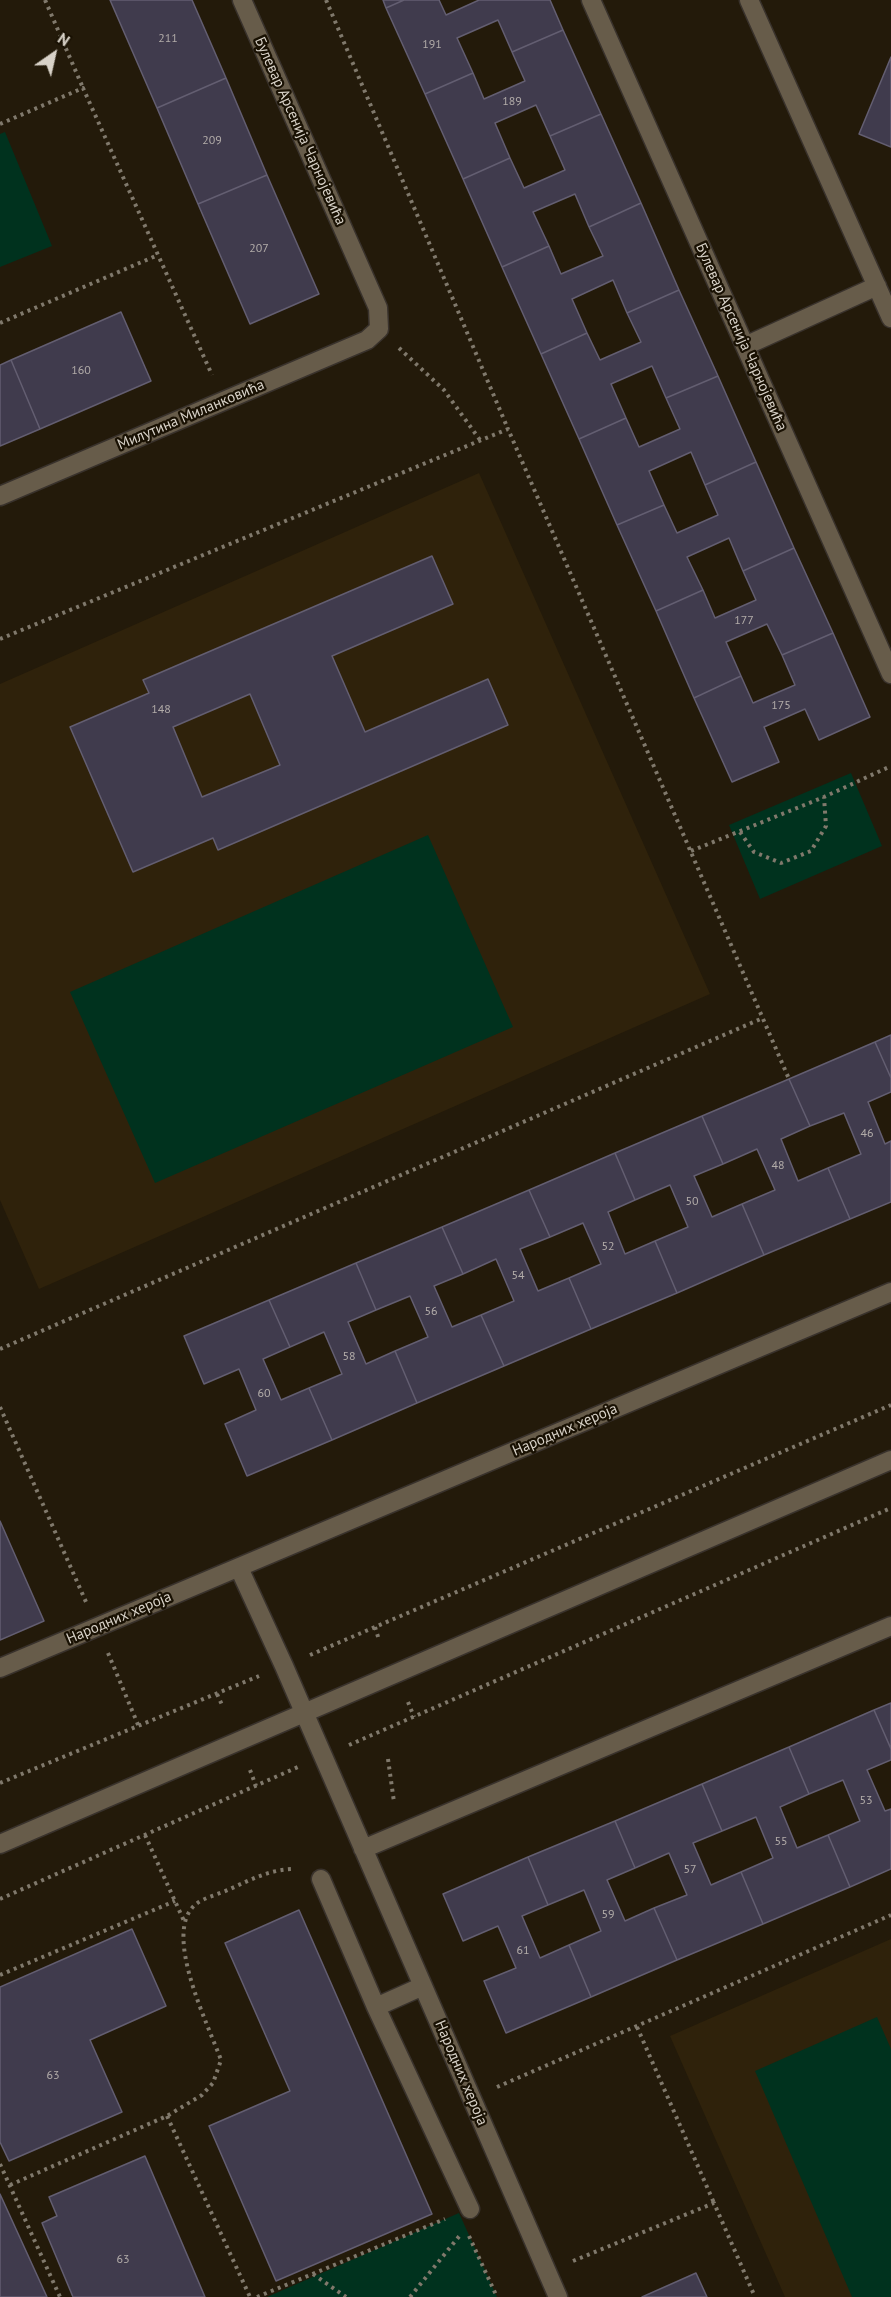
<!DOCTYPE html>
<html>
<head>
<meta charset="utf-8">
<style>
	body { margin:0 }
	#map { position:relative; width:891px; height:2297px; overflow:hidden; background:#231a0a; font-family:"PT Sans",sans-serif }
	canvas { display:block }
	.north { position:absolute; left:24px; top:24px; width:60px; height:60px; -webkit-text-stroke:4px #191103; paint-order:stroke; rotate:34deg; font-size:16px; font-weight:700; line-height:24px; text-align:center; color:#d8d2c8 }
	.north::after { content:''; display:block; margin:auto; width:21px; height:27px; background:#d8d2c8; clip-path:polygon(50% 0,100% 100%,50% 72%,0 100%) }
</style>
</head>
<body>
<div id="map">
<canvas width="891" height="2297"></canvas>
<div class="north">N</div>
</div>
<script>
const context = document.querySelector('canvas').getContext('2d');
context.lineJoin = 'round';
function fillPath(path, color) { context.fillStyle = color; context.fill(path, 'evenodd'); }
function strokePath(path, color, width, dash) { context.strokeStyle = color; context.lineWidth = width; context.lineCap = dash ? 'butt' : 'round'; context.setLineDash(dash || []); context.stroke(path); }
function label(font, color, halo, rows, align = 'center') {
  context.font = font + ' "PT Sans",sans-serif'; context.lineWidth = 4.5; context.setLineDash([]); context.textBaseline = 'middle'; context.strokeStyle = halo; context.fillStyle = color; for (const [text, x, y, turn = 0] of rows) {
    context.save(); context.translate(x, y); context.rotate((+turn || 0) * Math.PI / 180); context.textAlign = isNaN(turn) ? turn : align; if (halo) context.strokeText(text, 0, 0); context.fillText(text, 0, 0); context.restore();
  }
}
fillPath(new Path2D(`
	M479,473L710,994L39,1289L0,1200V684Z
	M891,1939V2297H785L670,2036Z`), '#2f220b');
fillPath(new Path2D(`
	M5,132L52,246L0,267V134Z
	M851,773L882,846L760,899L729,825Z
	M428,835L513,1027L155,1183L70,992Z
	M877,2017L891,2049V2297H852L755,2071Z
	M459,2213L497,2297H267Z`), '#00321e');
const building = new Path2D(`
	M110,0H192L226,78L157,108Z
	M383,0H404L386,8Z
	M404,0H439L446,15L479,0H550L563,30L512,52L498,20L457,38L473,73L425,94L386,8Z
	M563,30L601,114L550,136L536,105L495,123L510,158L463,179L425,94L473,73L484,99L525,81L512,52Z
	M891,57V147L859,134Z
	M226,78L267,175L198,204L157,108Z
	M601,114L641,203L589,227L575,194L533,212L549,246L502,267L463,179L510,158L524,188L565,170L550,136Z
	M267,175L319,294L250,324L198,204Z
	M641,203L679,290L627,313L613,280L572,299L587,333L541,354L502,267L549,246L561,274L603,256L589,227Z
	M679,290L718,376L666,398L652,366L611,384L626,418L579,439L541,354L587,333L600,360L641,342L627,313Z
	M121,312L151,381L40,429L11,360Z
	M11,360L40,429L0,446V365Z
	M718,376L756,462L705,485L691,452L649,471L664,505L617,525L579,439L626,418L639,447L680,429L666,398Z
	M756,462L794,548L743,571L729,538L687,557L703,590L656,611L617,525L664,505L677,533L718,515L705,485Z
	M794,548L833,633L782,655L767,624L726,642L741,676L694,698L656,611L703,590L715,618L756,600L743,571Z
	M432,556L453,604L332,656L365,732L488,679L508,725L218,850L213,838L133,872L70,727L149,693L143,680ZM250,694L280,765L202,797L173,727Z
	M833,633L870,717L819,740L805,709L764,727L779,762L732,782L694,698L741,676L753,703L795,685L782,655Z
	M891,1035V1078L875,1042Z
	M875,1042L891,1078V1092L868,1102L885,1144L891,1141V1202L850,1219L828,1168L861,1154L844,1113L810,1126L789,1079Z
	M789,1079L810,1126L781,1139L798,1181L828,1168L850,1219L764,1255L742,1204L775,1190L757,1149L723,1164L702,1116Z
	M702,1116L723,1164L694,1176L712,1217L742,1204L764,1255L677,1293L655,1241L688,1227L670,1185L635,1200L615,1153Z
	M615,1153L635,1200L608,1212L625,1254L655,1241L677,1293L591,1329L569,1278L601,1264L583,1223L550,1237L529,1190Z
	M529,1190L550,1237L520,1249L538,1291L569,1278L591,1329L504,1366L481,1315L514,1301L496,1259L463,1274L442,1227Z
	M442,1227L463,1274L434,1286L452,1327L481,1315L504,1366L417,1403L395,1351L428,1337L410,1296L376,1310L356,1263Z
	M356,1263L376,1310L348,1322L366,1364L395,1351L417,1403L332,1440L309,1388L342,1374L324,1332L290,1347L269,1300Z
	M269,1300L290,1347L263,1359L281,1400L309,1388L332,1440L247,1476L225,1424L256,1410L239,1369L204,1384L184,1336Z
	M0,1521L44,1621L0,1640Z
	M891,1703V1749L874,1710Z
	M874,1710L891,1749V1760L867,1770L885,1811L891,1809V1869L850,1887L828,1835L860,1821L843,1780L809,1794L789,1747Z
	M789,1747L809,1794L780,1807L797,1848L828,1835L850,1887L763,1924L741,1872L773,1858L756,1817L722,1831L702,1784Z
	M702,1784L722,1831L693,1843L711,1885L741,1872L763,1924L677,1960L654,1908L687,1895L669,1853L635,1868L615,1821Z
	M615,1821L635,1868L607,1880L625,1921L654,1908L677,1960L591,1997L569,1945L601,1931L584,1890L548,1905L528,1857Z
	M528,1857L548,1905L522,1916L540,1958L569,1945L591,1997L506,2033L484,1981L516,1968L498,1926L463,1941L443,1894Z
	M299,1910L432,2214L276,2281L209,2126L290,2091L225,1943Z
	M132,1929L166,2006L90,2040L122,2112L9,2161L0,2142V1987Z
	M145,2156L205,2297H73L42,2223L57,2216L49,2197Z
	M0,2194L47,2297H0Z
	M696,2273L707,2297H642Z`);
fillPath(building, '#403b4d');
strokePath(building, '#635e71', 1.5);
const minor = new Path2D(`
	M591,0L891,674
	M749,0L891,318
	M745,346L877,286
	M0,496L367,340L379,329L378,308L242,0
	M239,1568L284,1666L558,2297
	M0,1668L891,1292
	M0,1844L891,1460
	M363,1849L891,1626
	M321,1879L376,2007L470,2209
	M376,2007L423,1986`);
strokePath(minor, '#39322c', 21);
strokePath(new Path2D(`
	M45,0L83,88
	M326,0L508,429
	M0,124L83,88L212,375
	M0,323L158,255
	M399,348L444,390L480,440
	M0,639L508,429L789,1079
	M740,832L754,852L781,863L811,851L826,826L824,797
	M691,851L824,797L891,766
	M0,1349L763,1018
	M0,1407L86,1602
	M375,1627L379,1640
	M108,1653L139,1727
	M310,1655L891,1405
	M217,1694L223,1707
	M408,1702L414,1717
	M349,1745L891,1508
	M388,1759L394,1802
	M250,1770L256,1786
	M0,1783L259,1676
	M145,1835L184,1921
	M0,1899L298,1767
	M0,1975L175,1901
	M637,2027L714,2203
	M497,2087L891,1915
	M167,2116L250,2297
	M0,2164L60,2297
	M10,2185L167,2116L202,2095L213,2083L221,2060C209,2026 161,1932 196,1904C205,1897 220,1894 230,1889C252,1879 271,1869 295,1869
	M469,2236L497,2297
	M573,2261L714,2203L755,2297
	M313,2274L346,2297
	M257,2297L445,2219
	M410,2297L461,2234`), '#80796c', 4, [3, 4.5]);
strokePath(minor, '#675c4a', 18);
label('12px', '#b2aca9', null, [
	["211",168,39],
	["191",432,45],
	["189",512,102],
	["209",212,141],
	["207",259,249],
	["160",81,371],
	["177",744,621],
	["175",781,706],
	["148",161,710],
	["46",867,1134],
	["48",778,1166],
	["50",692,1202],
	["52",608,1247],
	["54",518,1276],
	["56",431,1312],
	["58",349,1357],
	["60",264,1394],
	["53",866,1801],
	["55",781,1842],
	["57",690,1870],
	["59",608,1915],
	["61",523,1951],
	["63",53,2076],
	["63",123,2260]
]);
label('15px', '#d8d2c8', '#191103', [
	["Булевар Арсенија Чарнојевића",300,131,66],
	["Булевар Арсенија Чарнојевића",741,337,66],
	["Милутина Миланковића",191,415,-23],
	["Народних хероја",565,1430,-23],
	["Народних хероја",119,1618,-23],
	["Народних хероја",461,2073,67]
]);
</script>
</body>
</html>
